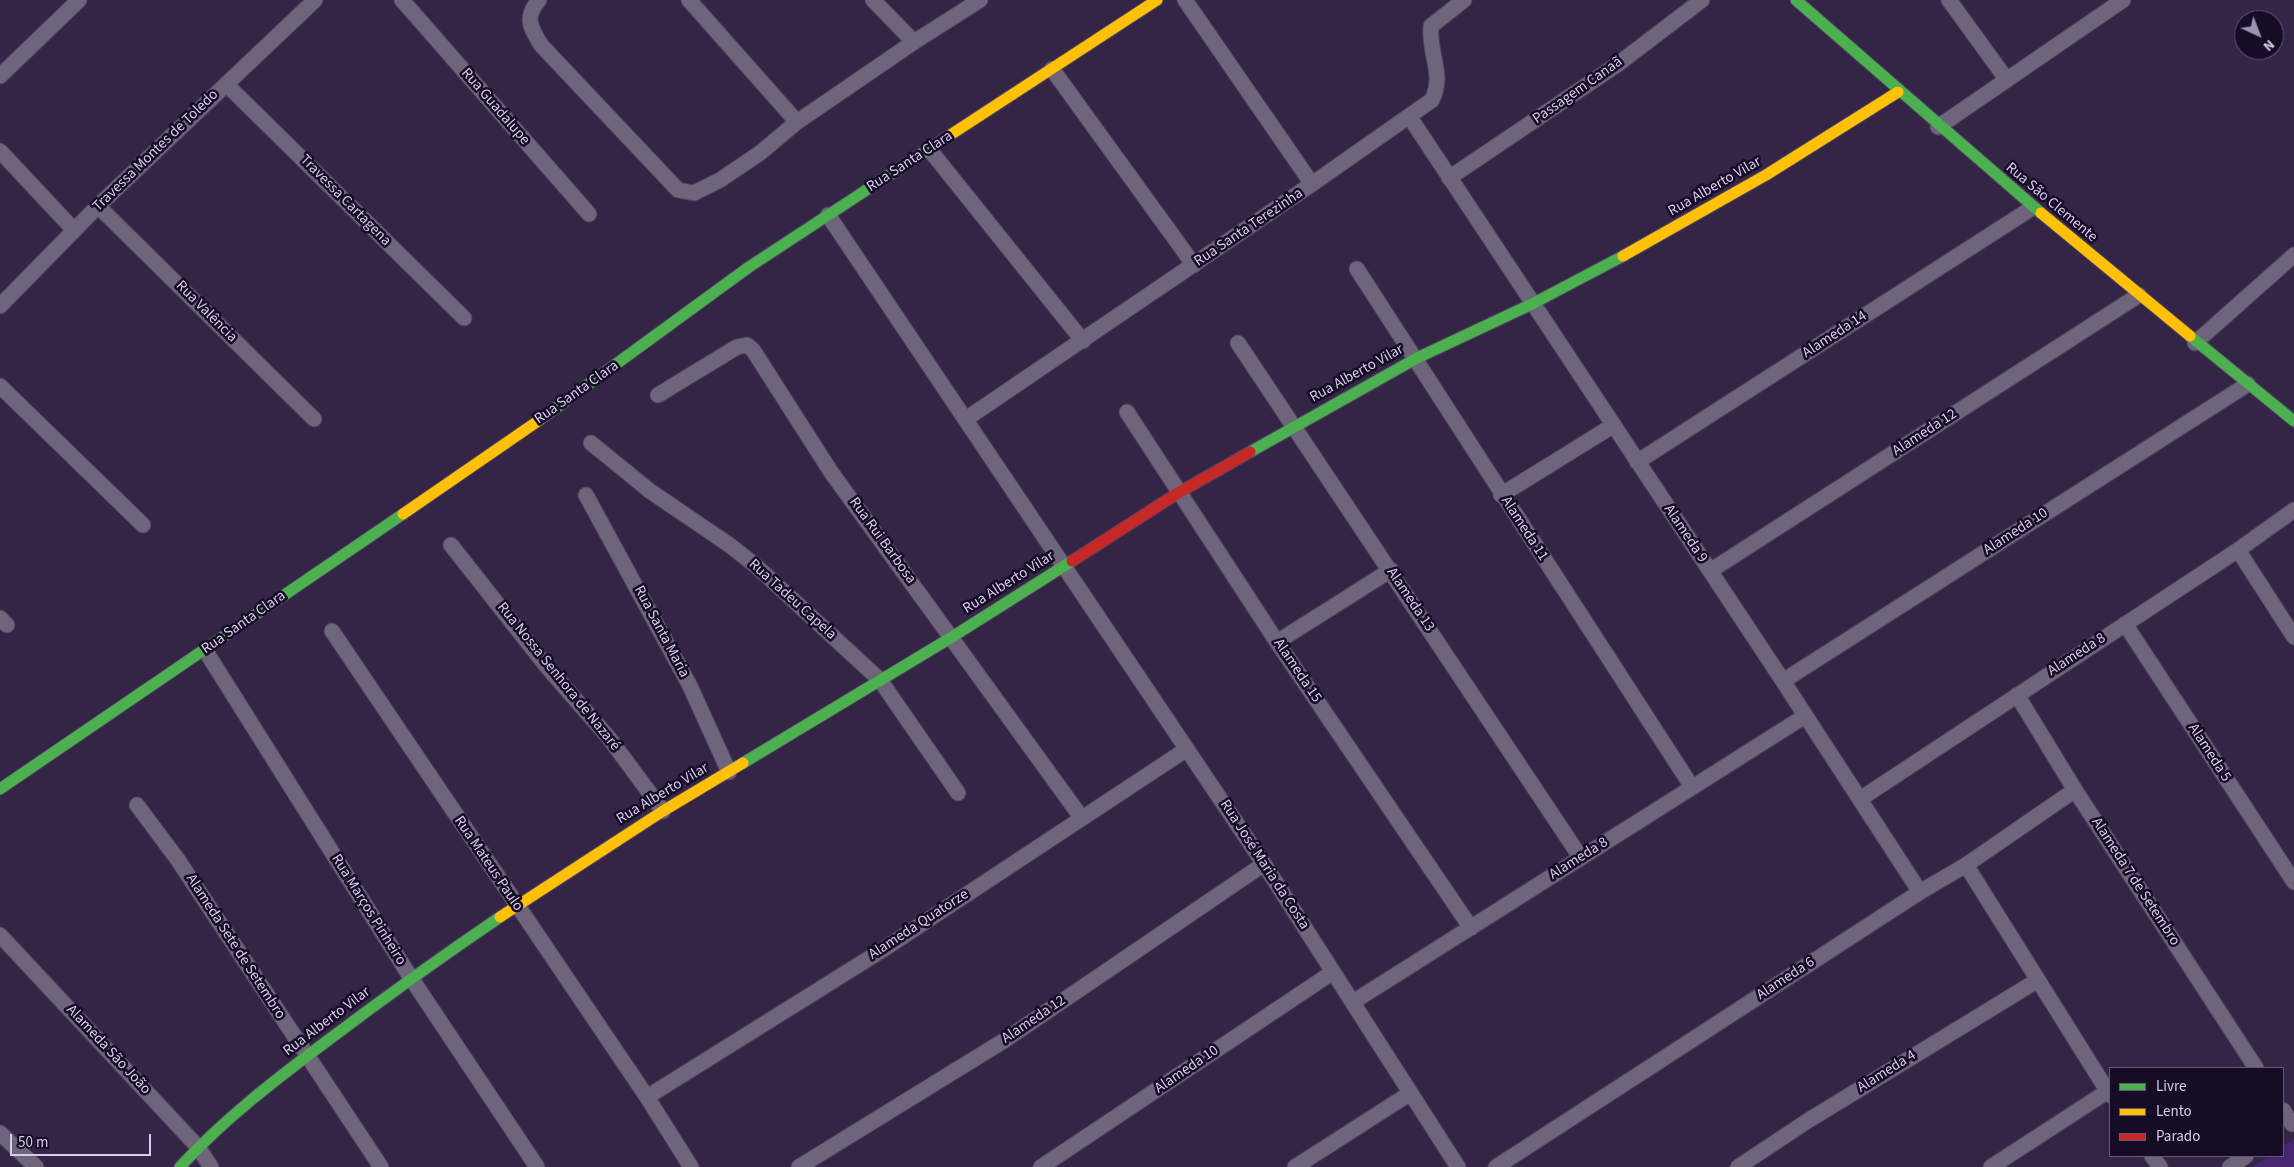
<!DOCTYPE html>
<html>
<head>
<meta charset="utf-8">
<style>
	body { margin:0 }
	#map { position:relative; width:2294px; height:1167px; overflow:hidden; background:#342546; font-family:"Source Sans 3",sans-serif }
	canvas { display:block }
	.legend { position:absolute; left:2109px; top:1067px; width:175px; height:90px; box-sizing:border-box; background:#160c25; border:1px solid #635876; margin:0; padding:6px 9px; list-style:none; font-size:15px; color:#d7cbef }
	.legend li { display:flex; align-items:center; gap:10px; height:25px }
	.legend b { width:25px; border:1px solid #635876 }
	.north { position:absolute; left:2234px; top:10px; width:50px; height:50px; box-sizing:border-box; background:#160c25; border:1px solid #635876; border-radius:50%; rotate:137deg; font-size:14px; font-weight:700; line-height:20px; text-align:center; color:#d7cbef }
	.north::after { content:''; display:block; margin:auto; width:18px; height:22px; background:#9e91b4; clip-path:polygon(50% 0,100% 100%,50% 72%,0 100%) }
	.scale { position:absolute; left:10px; top:1134px; width:141px; height:22px; box-sizing:border-box; border:2px solid #d7cbef; border-top:0; padding-left:6px; font-size:15px; line-height:18px; white-space:nowrap; color:#d7cbef; -webkit-text-stroke:4px #160c25; paint-order:stroke }
</style>
</head>
<body>
<div id="map">
<canvas width="2294" height="1167"></canvas>
<ul class="legend">
<li><b style="height:6px;background:#4caf50"></b>Livre</li>
<li><b style="height:6px;background:#ffc107"></b>Lento</li>
<li><b style="height:6px;background:#c62828"></b>Parado</li>
</ul>
<div class="north">N</div>
<div class="scale">50 m</div>
</div>
<script>
const context = document.querySelector('canvas').getContext('2d');
context.lineJoin = 'round';
function fillPath(path, color) { context.fillStyle = color; context.fill(path, 'evenodd'); }
function strokePath(path, color, width, dash) { context.strokeStyle = color; context.lineWidth = width; context.lineCap = dash ? 'butt' : 'round'; context.setLineDash(dash || []); context.stroke(path); }
function label(font, color, halo, rows, align = 'center') {
  context.font = font + ' "Source Sans 3",sans-serif'; context.lineWidth = 5; context.setLineDash([]); context.textBaseline = 'middle'; context.strokeStyle = halo; context.fillStyle = color; for (const [text, x, y, turn = 0] of rows) {
    context.save(); context.translate(x, y); context.rotate((+turn || 0) * Math.PI / 180); context.textAlign = isNaN(turn) ? turn : align; if (halo) context.strokeText(text, 0, 0); context.fillText(text, 0, 0); context.restore();
  }
}
fillPath(new Path2D(`
	M2294,1139V1167H2252L2268,1156H2283V1146Z`), '#482571');
const street = new Path2D(`
	M402,0L589,214
	M539,0C524,18 530,26 541,45L678,190L694,193L720,180L760,153L797,122L914,42
	M689,0L797,122
	M873,0L914,42L980,0
	M1185,0L1312,184
	M1949,0L2007,80
	M1052,69L1194,265
	M0,76L79,0
	M226,84L464,318
	M1409,116L1783,681L1920,892
	M1938,127L2123,0
	M929,149L1083,341
	M0,151L74,230
	M1449,178L1618,64L1702,0
	M98,206L314,419
	M828,215L1264,864L1458,1167
	M1357,269L1692,787
	M0,306L98,206L315,0
	M1238,343L1581,858
	M2195,343L2294,255
	M0,386L143,525
	M658,395L737,347L747,345L753,350L831,472L1081,817
	M1127,412L1277,642L1471,928
	M966,419L1312,184L1432,100C1445,74 1428,53 1431,26L1464,0
	M591,443L650,491L728,544L755,565L880,680L958,793
	M1637,462L2032,208
	M586,495L690,686L729,772
	M1501,495L1614,425
	M451,545L548,668L609,738L663,811
	M2238,550L2294,637
	M1710,571L2139,295
	M0,618L7,625
	M2125,624L2294,882
	M332,631L647,1097L691,1167
	M1277,642L1391,570
	M205,650L411,978L537,1167
	M1783,681L2248,384
	M2017,695L2075,790L2256,1068
	M1860,799L2238,550L2294,510
	M137,805L178,860L381,1167
	M1966,865L2110,1095
	M0,935L198,1147L211,1167
	M1353,1002L1805,716
	M647,1097L884,949L1187,749
	M2283,1110L2292,1124
	M0,1133L36,1167
	M2152,1156L2160,1167
	M799,1167L1005,1040L1264,864
	M1041,1167L1333,972
	M1295,1167L1409,1094
	M1496,1167L1920,892L1966,865L2075,790
	M1738,1167L1809,1120L2038,980
	M1991,1167L2108,1091
	M2230,1167L2246,1156`);
const fast = new Path2D(`
	M1796,0L2041,213
	M2190,336L2294,421
	M538,421L749,267L938,143
	M1250,452L1417,358L1532,304L1623,256
	M743,763L952,637L1072,561
	M0,789L403,514
	M180,1167C224,1119 275,1080 327,1041C384,998 441,957 500,917`);
const slow = new Path2D(`
	M938,143L1157,0
	M2041,213L2190,336
	M1623,256L1766,175L1898,92
	M403,514L538,421
	M500,917L663,811L743,763`);
const jam = new Path2D(`
	M1072,561L1178,493L1250,452`);
strokePath(street, '#4d425d', 17);
strokePath(fast, '#4d425d', 13);
strokePath(slow, '#4d425d', 13);
strokePath(jam, '#4d425d', 13);
strokePath(street, '#6e647c', 15);
strokePath(fast, '#4caf50', 11);
strokePath(slow, '#ffc107', 11);
strokePath(jam, '#c62828', 11);
label('15px', '#d7cbef', '#160c25', [
	["Passagem Canaã",1578,91,-35],
	["Rua Guadalupe",495,107,49],
	["Travessa Montes de Toledo",156,151,-44],
	["Rua Santa Clara",910,162,-33],
	["Rua Alberto Vilar",1715,187,-30],
	["Travessa Cartagena",345,201,45],
	["Rua São Clemente",2051,203,40],
	["Rua Santa Terezinha",1249,228,-34],
	["Rua Valência",206,312,45],
	["Alameda 14",1835,335,-33],
	["Rua Alberto Vilar",1357,374,-29],
	["Rua Santa Clara",577,393,-35],
	["Alameda 12",1925,433,-33],
	["Alameda 11",1524,529,57],
	["Alameda 10",2016,532,-33],
	["Alameda 9",1685,534,56],
	["Rua Rui Barbosa",882,541,54],
	["Rua Alberto Vilar",1009,583,-32],
	["Rua Tadeu Capela",792,600,42],
	["Alameda 13",1410,600,56],
	["Rua Santa Clara",244,623,-35],
	["Rua Santa Maria",661,632,62],
	["Alameda 8",2077,655,-33],
	["Alameda 15",1297,671,56],
	["Rua Nossa Senhora de Nazaré",558,677,51],
	["Alameda 5",2209,753,57],
	["Rua Alberto Vilar",663,794,-31],
	["Alameda 8",1579,859,-32],
	["Rua Mateus Paulo",488,864,56],
	["Rua José Maria da Costa",1264,865,57],
	["Alameda 7 de Setembro",2135,882,57],
	["Rua Marços Pinheiro",368,910,58],
	["Alameda Quatorze",919,925,-33],
	["Alameda Sete de Setembro",235,947,57],
	["Alameda 6",1786,979,-33],
	["Alameda 12",1034,1020,-34],
	["Rua Alberto Vilar",327,1022,-37],
	["Alameda São João",108,1050,47],
	["Alameda 10",1187,1070,-34],
	["Alameda 4",1887,1072,-32]
]);
</script>
</body>
</html>
